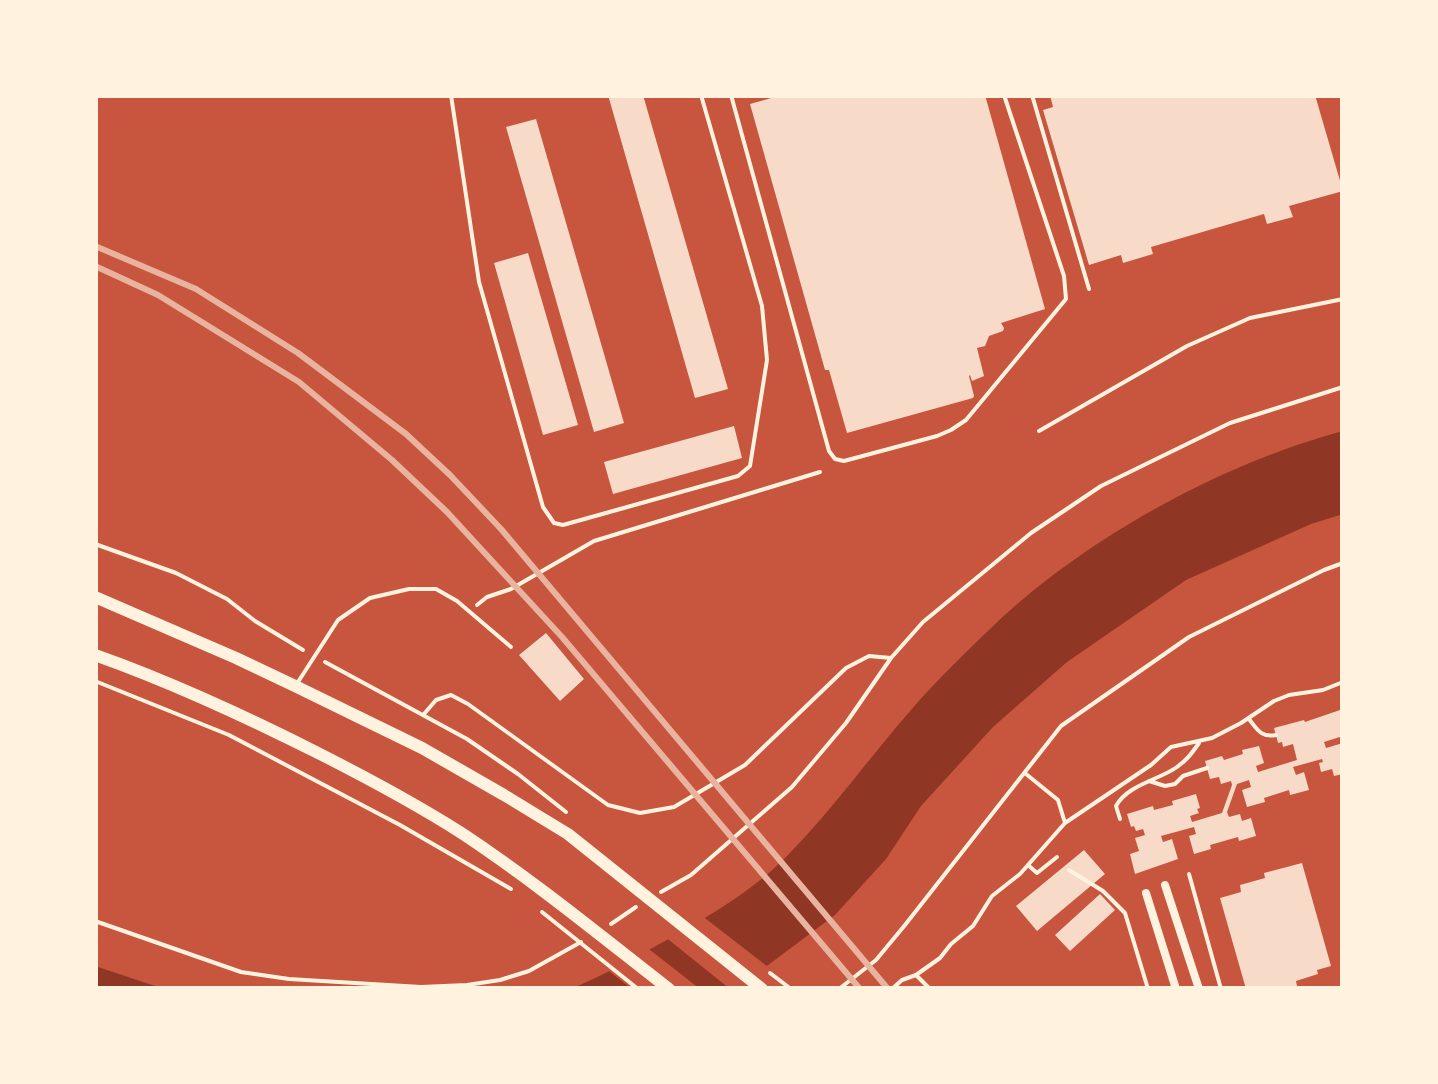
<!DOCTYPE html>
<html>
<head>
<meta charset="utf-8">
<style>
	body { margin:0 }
	#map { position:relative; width:1438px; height:1084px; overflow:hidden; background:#c8553d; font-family:"PT Serif",serif }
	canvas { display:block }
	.frame { position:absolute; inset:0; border:98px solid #fff3e0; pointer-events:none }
</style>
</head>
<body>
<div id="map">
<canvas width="1438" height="1084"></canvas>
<div class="frame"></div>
</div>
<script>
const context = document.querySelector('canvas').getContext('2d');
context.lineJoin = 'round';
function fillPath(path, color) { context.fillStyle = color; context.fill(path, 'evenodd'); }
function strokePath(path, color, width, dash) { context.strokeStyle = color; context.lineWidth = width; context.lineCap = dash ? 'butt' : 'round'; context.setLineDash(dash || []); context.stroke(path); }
fillPath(new Path2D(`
	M1343,431V514L1311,524L1186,580L1067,662L993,727L921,806L886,859L835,915L736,989H571C604,975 634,958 665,941C709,916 753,891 789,854C833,809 869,758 911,710C935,682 963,655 990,629C1082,540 1220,464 1343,431Z
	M95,966L164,989H95Z`), '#8f3625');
fillPath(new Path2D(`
	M701,915L772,970L745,989H730L664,936Z
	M645,946L700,989H632L605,968Z`), '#c8553d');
fillPath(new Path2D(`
	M608,95H643L728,389L695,398Z
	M782,95H985L1045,309L1001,323L1004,328L1003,331L989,336L985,346L977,348L984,376L972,381L970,375L969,376L974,396L973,398L847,433L829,370H825L750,104Z
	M1050,95H1315L1343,191L1289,206L1293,217L1267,224L1264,214L1151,247L1153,254L1123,263L1121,255L1089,265L1043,110L1053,107Z
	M536,119L624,423L594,432L506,127Z
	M528,253L578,425L543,435L494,263Z
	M734,426L742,458L613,494L604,462Z
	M546,633L584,679L560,701L519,655Z
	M1343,709V736L1324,742L1326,748L1343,743V774L1334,776L1332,769L1321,772L1319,763L1323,762L1322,759L1293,767L1296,775L1304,772L1309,790L1290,795L1289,790L1264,798L1265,802L1247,807L1242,790L1251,787L1249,780L1237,784L1227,812L1229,817L1240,814L1242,821L1251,818L1256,836L1239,841L1238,837L1210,845L1211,849L1194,854L1189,836L1196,834L1194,827L1161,836L1163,842L1172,839L1178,859L1135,874L1130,854L1139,851L1135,838L1145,835L1143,829L1136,831L1134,826L1131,827L1127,814L1153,806L1154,810L1173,805L1172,801L1196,794L1200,808L1197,809L1199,813L1190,816L1192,822L1222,813L1232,785L1231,781L1221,784L1219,777L1210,779L1205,761L1222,756L1224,760L1243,754L1242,750L1259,746L1264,763L1256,766L1258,772L1297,760L1293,744L1283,747L1282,742L1278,743L1274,728L1304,720L1305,722Z
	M1084,850L1105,874L1037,931L1016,906Z
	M1302,863L1331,966L1317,970L1318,974L1296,981L1297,986L1286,989H1246L1220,898L1241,892L1240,885L1265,878L1264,873Z
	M1100,894L1115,910L1070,951L1055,935Z`), '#f7dbc8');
strokePath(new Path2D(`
	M95,544L176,573L227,599L255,621L303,650
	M477,605L487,597L511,589L594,541L820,472
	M325,662L467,739L518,774L566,812
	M95,681L229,735L400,825L511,889
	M424,714L436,700L451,695L468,704L608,805L640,813L674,807L745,765L846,668L869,656L891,658
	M1249,719C1257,729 1261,738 1276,735
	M1026,774L1058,800L1065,823
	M1149,781L1165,786L1175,784L1183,776L1207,768
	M1120,819L1116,806C1127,785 1159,780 1177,767C1187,760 1192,753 1199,743
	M1028,865L1037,873L1057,857
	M1069,870L1103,891L1125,913L1148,989
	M1189,874L1221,989
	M661,892L691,875L792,787L846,723L891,658L923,622L1031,533L1101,486L1230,423L1343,387
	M542,912L638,989
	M95,921L241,972L289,979L421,987L467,985L500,980L529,971L581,942
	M611,924L636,907
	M770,973L791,989
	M916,975L930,989
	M839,989L876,960L905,925L1061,726L1189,637L1324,570L1343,563
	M892,989L902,980L916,975L940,958L951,944L973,926L992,896L1020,874L1065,823L1151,765L1171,747L1212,738L1241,723L1274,701L1289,695L1323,690L1343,682`), '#fff3e0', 4);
strokePath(new Path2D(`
	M451,95L479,282L543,507L554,523L563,525L738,476L750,466L767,360L762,306L701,95
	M731,95L829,451L835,459L844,461L937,436L951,430L966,420L1066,299L1064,276L1004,95
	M1032,95L1089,289
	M1039,431L1187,346L1250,318L1343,299
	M298,682L338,620L370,598L409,589H436L457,601L511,647`), '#fff3e0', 4);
strokePath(new Path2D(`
	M1165,885L1199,989
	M1146,893L1176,989`), '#fff3e0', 8);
strokePath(new Path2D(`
	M95,597L236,658L295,686L422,748L504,795L568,834L762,989
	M95,655C174,683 249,718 324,756C371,780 418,805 463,834C534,881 601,936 669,989`), '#fff3e0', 12);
strokePath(new Path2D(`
	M95,246L196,289L298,353L406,434L450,475L501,529L888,989
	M95,266L158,295L299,382L392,460L447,512L562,637L860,989`), '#e9b49f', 6);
</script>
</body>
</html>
